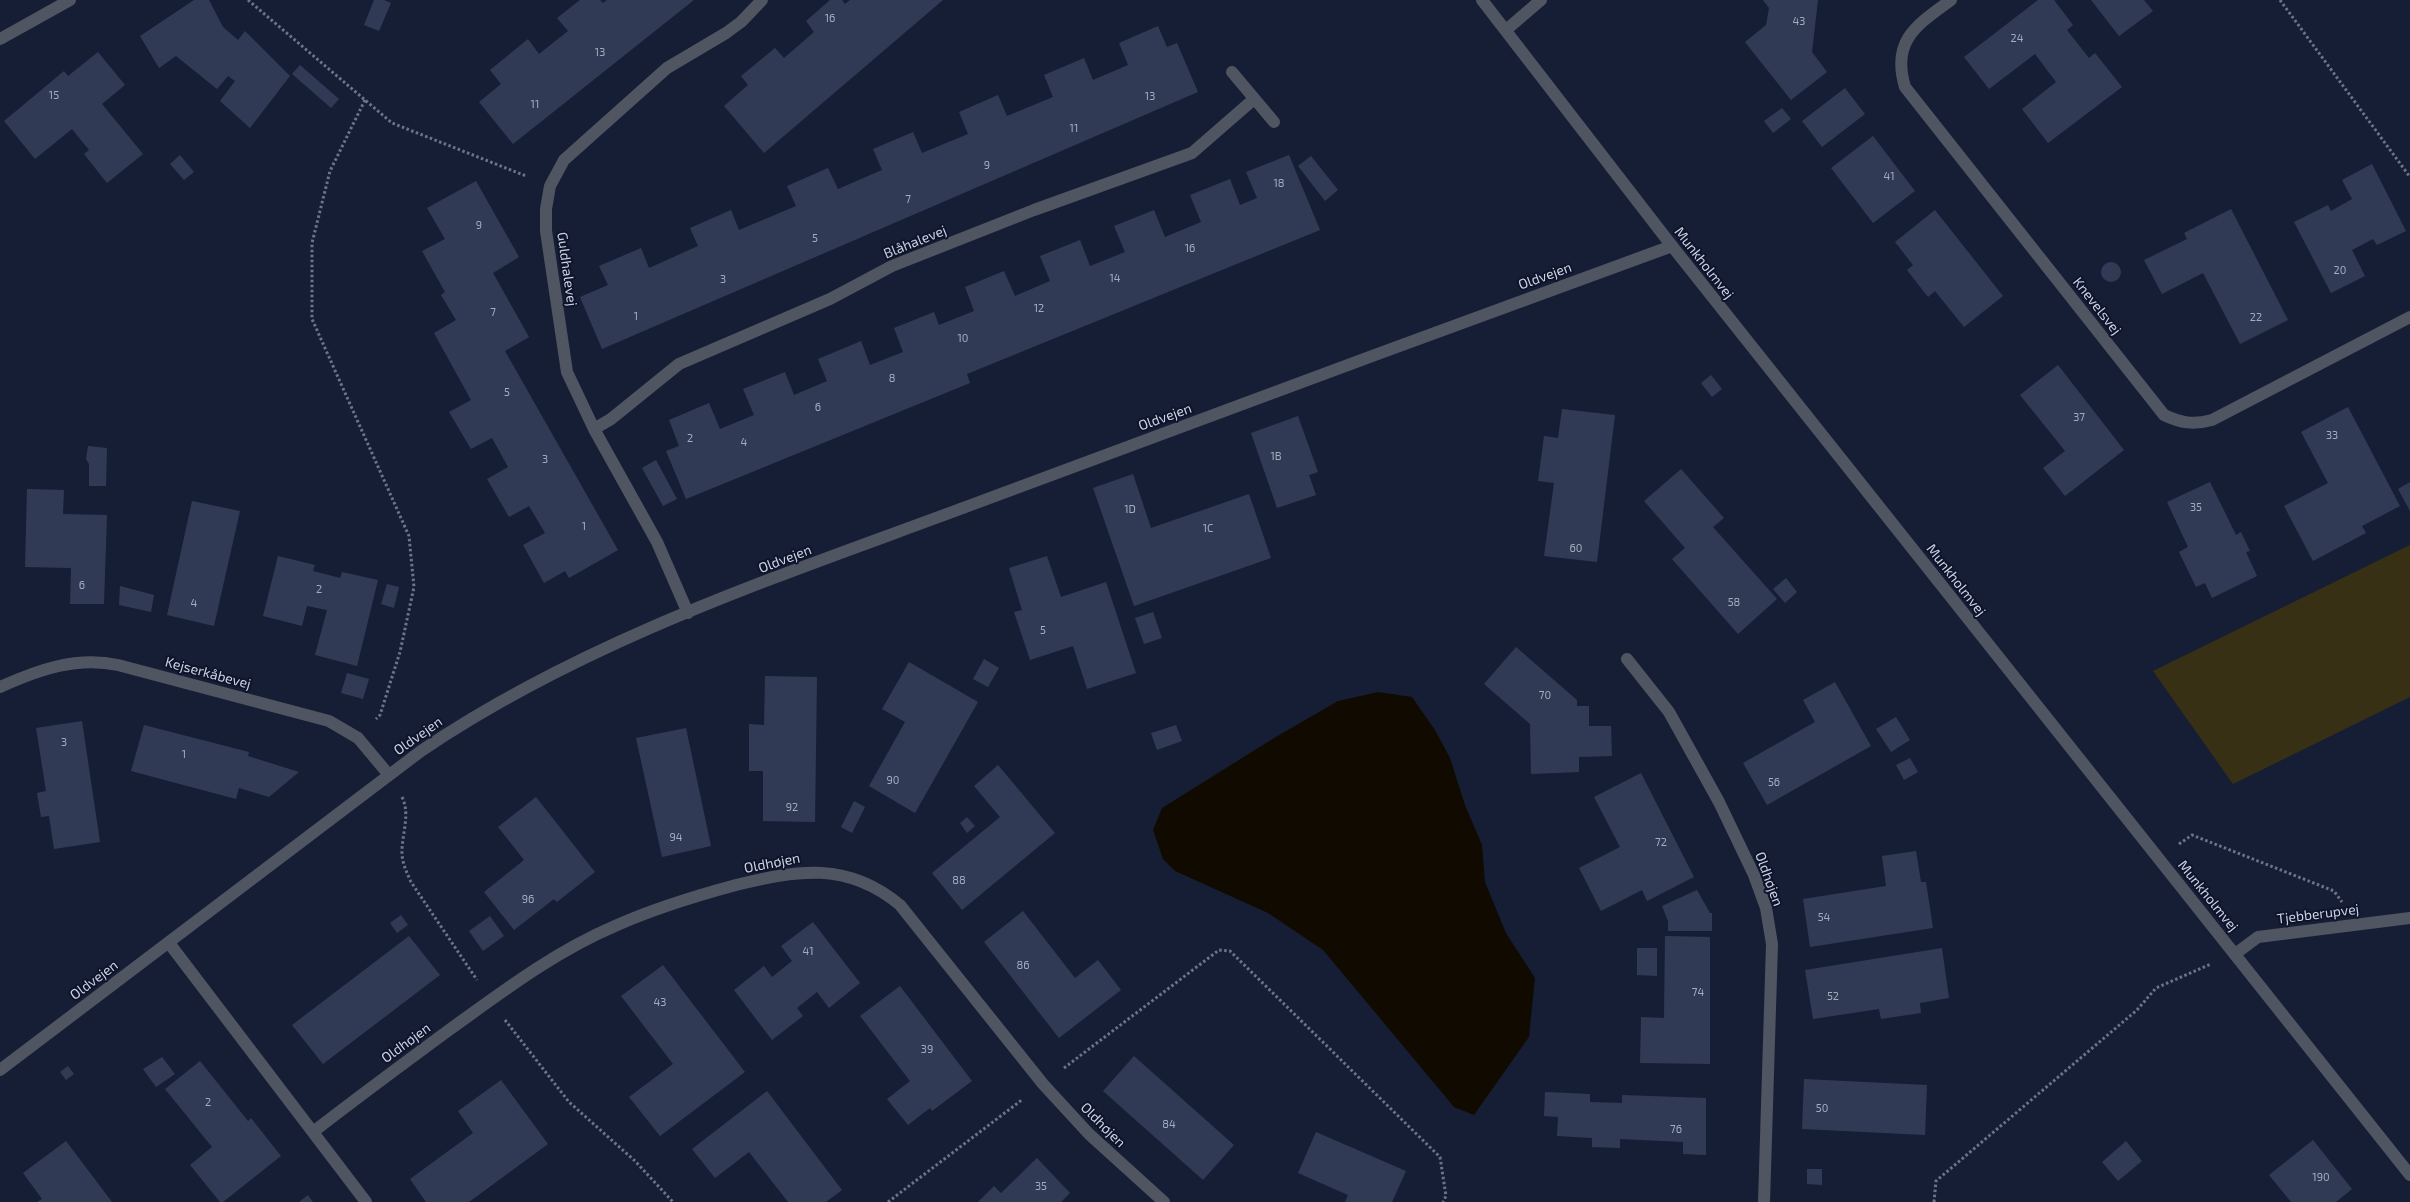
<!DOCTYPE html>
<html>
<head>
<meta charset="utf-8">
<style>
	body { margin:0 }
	canvas { display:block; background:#161e35 }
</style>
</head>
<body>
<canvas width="2410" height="1202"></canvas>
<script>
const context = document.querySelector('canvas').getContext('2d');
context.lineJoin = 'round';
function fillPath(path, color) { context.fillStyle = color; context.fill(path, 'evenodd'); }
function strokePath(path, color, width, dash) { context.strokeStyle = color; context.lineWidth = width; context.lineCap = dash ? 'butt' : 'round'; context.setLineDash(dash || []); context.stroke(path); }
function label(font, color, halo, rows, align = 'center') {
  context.font = font + ' "Exo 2",sans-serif'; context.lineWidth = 4; context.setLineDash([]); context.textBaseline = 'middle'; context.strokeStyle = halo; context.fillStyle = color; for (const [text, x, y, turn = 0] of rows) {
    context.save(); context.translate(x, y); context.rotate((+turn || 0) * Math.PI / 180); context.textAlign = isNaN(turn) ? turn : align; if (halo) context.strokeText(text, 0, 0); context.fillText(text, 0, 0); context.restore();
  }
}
fillPath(new Path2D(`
	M2410,545V697L2233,784L2153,671Z`), '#383014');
fillPath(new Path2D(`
	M1378,692L1412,697L1435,730L1450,758L1465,805L1482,845L1485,882L1506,933L1535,978L1529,1037L1474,1115L1454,1107L1323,950L1268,913L1175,871L1163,859L1153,830L1162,808L1274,738L1338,701Z`), '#100a00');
fillPath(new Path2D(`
	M194,0H209L223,27L238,40L245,31L290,76L250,128L220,101L235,81L228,76L217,89L176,56L159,68L140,36Z
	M374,0H384L391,3L379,31L364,25Z
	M580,0H600L603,3L607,0H694L513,144L479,102L501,84L490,70L528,39L539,54L568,31L557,18Z
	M830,0H842L845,4L850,0H943L764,153L724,106L748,85L741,76L775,48L784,58L814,32L806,21Z
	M1763,0H1818L1812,52L1827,72L1791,100L1745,42L1766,25L1769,8Z
	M2038,0H2054L2073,25L2067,30L2089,58L2095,53L2122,87L2048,143L2022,109L2056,82L2035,54L1989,89L1964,57Z
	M2091,0H2144L2153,11L2119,36Z
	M1158,26L1167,47L1177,43L1198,92L602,349L580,297L608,285L599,266L641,248L649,268L698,246L690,228L731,210L739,230L796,206L787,186L828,168L838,189L882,170L873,149L913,132L922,153L968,134L959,112L998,95L1007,116L1053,97L1044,75L1084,58L1093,80L1128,65L1119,43Z
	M98,52L125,85L102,104L143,154L107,183L84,154L89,150L72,129L35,159L4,121L64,71L68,76Z
	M300,65L339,99L331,108L292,74Z
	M1845,88L1865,114L1822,147L1802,121Z
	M1782,108L1791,119L1773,133L1764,121Z
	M1873,136L1915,191L1873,223L1831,168Z
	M180,155L194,172L184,180L170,164Z
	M1289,155L1320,230L967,374L970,383L686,499L666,451L679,446L669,420L709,403L720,429L754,415L743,389L785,372L794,395L827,381L818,359L861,341L870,365L903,352L894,328L934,312L939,325L974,311L965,287L1004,271L1015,296L1050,281L1040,256L1080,240L1090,266L1125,252L1114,226L1154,210L1165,237L1201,222L1190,195L1230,179L1240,205L1257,198L1246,172Z
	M1311,156L1338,190L1325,201L1298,166Z
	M2372,164L2406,231L2377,245L2373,239L2352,250L2365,276L2331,293L2294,222L2328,205L2331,211L2352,199L2342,180Z
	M476,181L519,257L493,273L529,337L505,351L618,550L569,578L565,571L544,583L523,545L545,533L529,506L509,517L487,479L508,467L492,438L471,449L449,412L471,400L434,333L456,320L441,295L445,292L422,251L445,239L427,208Z
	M2231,209L2288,320L2240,344L2203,273L2162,294L2144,260L2187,239L2184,233Z
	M1935,210L2003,296L1964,327L1935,291L1928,297L1907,270L1913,265L1895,242Z
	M2101 272a10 10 0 1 1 20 0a10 10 0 1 1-20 0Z
	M2058,365L2124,450L2065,496L2043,468L2065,451L2020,395Z
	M1711,375L1722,389L1712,397L1701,383Z
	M2348,407L2400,506L2362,526L2366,533L2313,561L2284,506L2328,483L2301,432Z
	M1562,409L1615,415L1597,562L1544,556L1554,483L1538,481L1544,436L1558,438Z
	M1298,416L1318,472L1309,475L1316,495L1277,508L1251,433Z
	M88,446L107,448L106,486H89V464L86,459Z
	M656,460L677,499L663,506L642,468Z
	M1681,469L1724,518L1713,527L1777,599L1738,634L1672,559L1685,548L1644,501Z
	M1133,474L1151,528L1249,494L1271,558L1134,606L1093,488Z
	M2210,482L2236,535L2241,532L2250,551L2246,552L2257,576L2212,598L2205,583L2196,587L2179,552L2188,547L2167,502Z
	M2410,482V511L2398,489Z
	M27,489L64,490L63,514L107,515L104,604H70L71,568L25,567Z
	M192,501L240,511L214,626L167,615Z
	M278,556L315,565L313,571L340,578L342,572L378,580L357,666L315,655L327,610L307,606L302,626L263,616Z
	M1047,556L1061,597L1106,582L1136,673L1087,689L1073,646L1030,660L1014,612L1022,610L1009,568Z
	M1786,578L1797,592L1785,603L1773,589Z
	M387,584L399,587L394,608L381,604Z
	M120,586L154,595L151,612L119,605Z
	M1153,612L1162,638L1144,644L1135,618Z
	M1516,647L1577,700V706H1589V726H1611L1612,756L1579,757V772L1531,774L1530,724L1484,684Z
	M984,659L999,668L988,687L973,679Z
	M909,662L978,702L915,813L869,786L905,722L882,709Z
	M347,673L369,679L363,699L341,693Z
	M765,676L817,677L815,822L763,821V771H749V724L764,725Z
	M1835,682L1871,746L1767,805L1743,763L1815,722L1803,700Z
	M1896,717L1910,740L1891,752L1876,729Z
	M82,721L100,842L54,849L49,816L41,817L37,793L46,791L36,728Z
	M144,725L249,752L248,756L299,772L269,797L239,788L236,799L131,771Z
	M1176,725L1182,741L1157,750L1151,733Z
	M686,728L711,846L662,857L636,738Z
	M1910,758L1918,772L1904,780L1896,765Z
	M998,765L1055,833L962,910L932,873L1000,817L974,786Z
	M1641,773L1694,877L1647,901L1642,890L1601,911L1579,868L1620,847L1594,797Z
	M536,797L595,872L557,902L554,899L514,930L484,892L524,860L498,827Z
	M854,801L865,807L852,833L841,827Z
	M967,817L975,826L967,833L960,823Z
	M1916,851L1921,882H1926L1933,928L1810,947L1803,899L1886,886L1882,856Z
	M1697,890L1710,913H1712V931H1668V921L1662,906Z
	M1023,911L1075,978L1098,960L1121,990L1059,1038L984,942Z
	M401,915L408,925L397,933L390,923Z
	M490,916L504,936L483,951L469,931Z
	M813,922L860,983L829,1008L817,992L797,1008L803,1016L772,1040L734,990L764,966L772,977L792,961L781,946Z
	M409,936L440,975L323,1064L292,1025Z
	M1665,936L1710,937V1064L1640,1063L1641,1017L1664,1018Z
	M1637,948H1657V976L1637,975Z
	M1942,948L1949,998L1920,1003L1921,1013L1881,1019L1879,1009L1813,1019L1805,970Z
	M663,965L745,1072L660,1136L629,1097L673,1064L621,996Z
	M900,986L972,1081L932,1111L930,1108L908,1125L887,1099L910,1081L860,1016Z
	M1134,1056L1234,1145L1203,1180L1103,1091Z
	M162,1057L175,1074L156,1087L143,1069Z
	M200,1061L248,1121L251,1118L281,1156L223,1202H220L190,1165L212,1147L165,1089Z
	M68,1066L74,1074L66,1080L60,1072Z
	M1804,1079L1927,1085L1925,1135L1802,1129Z
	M501,1080L548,1144L469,1202H426L410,1179L473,1133L458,1111Z
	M767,1091L842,1190L826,1202H788L749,1152L715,1178L692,1149Z
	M1545,1092L1590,1094V1102L1622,1103V1095L1706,1098V1155L1683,1154V1142L1620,1139V1148L1592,1147V1138L1557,1136L1558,1117L1544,1116Z
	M1316,1132L1406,1171L1392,1202H1345L1348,1195L1298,1173Z
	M2313,1140L2352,1189L2336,1202H2291L2269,1175Z
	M66,1141L112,1202H37L42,1199L23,1173Z
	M2126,1141L2142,1161L2118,1181L2102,1162Z
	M1037,1158L1070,1193L1061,1202H978L994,1186L1001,1193Z
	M1807,1169H1822V1185L1807,1184Z
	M308,1195L313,1202H299Z`), '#313a54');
strokePath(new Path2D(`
	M248,0L392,123L526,176
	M2280,0L2410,177
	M365,100L330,171L312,243V319L409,536L414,587L400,652L380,715L376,719
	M402,797C411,815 401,836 402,855C403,865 407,873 411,882L477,980
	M2179,844L2192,835L2334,891L2342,902
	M505,1020L569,1102L635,1161L673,1202
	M1064,1068L1219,950L1230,951L1440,1157L1446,1196L1443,1202
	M888,1202L1023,1099
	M1934,1202L1936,1181L2137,1010L2156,988L2211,964`), '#6d7487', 3, [2.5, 2.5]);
strokePath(new Path2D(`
	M1951,0C1917,25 1891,40 1905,87L2164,415C2181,423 2193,425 2212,420L2410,317
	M1506,30L1541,0
	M0,39L70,0
	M1232,72L1274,122
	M594,429L611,419L679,364L830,299L892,266L1034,210L1192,153L1254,99
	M688,613L657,542L594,429L567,372L546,231V209L550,186L564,160L667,68L726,33L741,22L762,0
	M1627,659L1669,712L1719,802L1754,875L1766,908L1772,944L1764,1202
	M0,687C38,670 76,656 118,665L329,721L358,738L389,775
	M169,943L366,1202
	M2235,954L2258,937L2410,918
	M0,1070L421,751C588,638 783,575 971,505C1204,418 1438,331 1672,246
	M313,1132C358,1097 403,1064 449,1030C502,992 554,952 615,926C653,909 695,896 736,885C798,870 847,861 900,905L1043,1084L1089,1134L1164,1202`), '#505562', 12);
strokePath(new Path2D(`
	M1482,0L1672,246L2410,1175`), '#505562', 12);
label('11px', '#a5acbe', null, [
	["16",830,18],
	["43",1799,21],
	["24",2017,38],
	["13",600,52],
	["15",54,95],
	["13",1150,96],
	["11",535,104],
	["11",1074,128],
	["9",987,165],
	["41",1889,176],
	["18",1279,183],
	["7",908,199],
	["9",479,225],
	["5",815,238],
	["16",1190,248],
	["20",2340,270],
	["14",1115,278],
	["3",723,279],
	["12",1039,308],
	["7",493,312],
	["1",636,316],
	["22",2256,317],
	["10",963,338],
	["8",892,378],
	["5",507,392],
	["6",818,407],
	["37",2079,417],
	["33",2332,435],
	["2",690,438],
	["4",744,442],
	["1B",1276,456],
	["3",545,459],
	["35",2196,507],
	["1D",1130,509],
	["1",584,526],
	["1C",1208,528],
	["60",1576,548],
	["6",82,585],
	["2",319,589],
	["58",1734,602],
	["4",194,603],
	["5",1043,630],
	["70",1545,695],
	["3",64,742],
	["1",184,754],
	["90",893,780],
	["56",1774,782],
	["92",792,807],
	["94",676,837],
	["72",1661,842],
	["88",959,880],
	["96",528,899],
	["54",1824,917],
	["41",808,951],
	["86",1023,965],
	["74",1698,992],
	["52",1833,996],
	["43",660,1002],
	["39",927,1049],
	["2",208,1102],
	["50",1822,1108],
	["84",1169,1124],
	["76",1676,1129],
	["190",2321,1177],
	["35",1041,1186]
]);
label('14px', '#ccd2e2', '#0d142b', [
	["Blåhalevej",915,242,-22],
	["Munkholmvej",1704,263,52],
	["Guldhalevej",567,269,82],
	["Oldvejen",1545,276,-20],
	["Knevelsvej",2097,306,52],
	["Oldvejen",1165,417,-20],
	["Oldvejen",785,559,-21],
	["Munkholmvej",1956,580,52],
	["Kejserkåbevej",208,673,15],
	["Oldvejen",418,736,-35],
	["Oldhøjen",772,863,-11],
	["Oldhøjen",1769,879,70],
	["Munkholmvej",2208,896,51],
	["Tjebberupvej",2318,914,-7],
	["Oldvejen",94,980,-37],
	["Oldhøjen",406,1043,-36],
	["Oldhøjen",1103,1125,45]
]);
</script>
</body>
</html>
